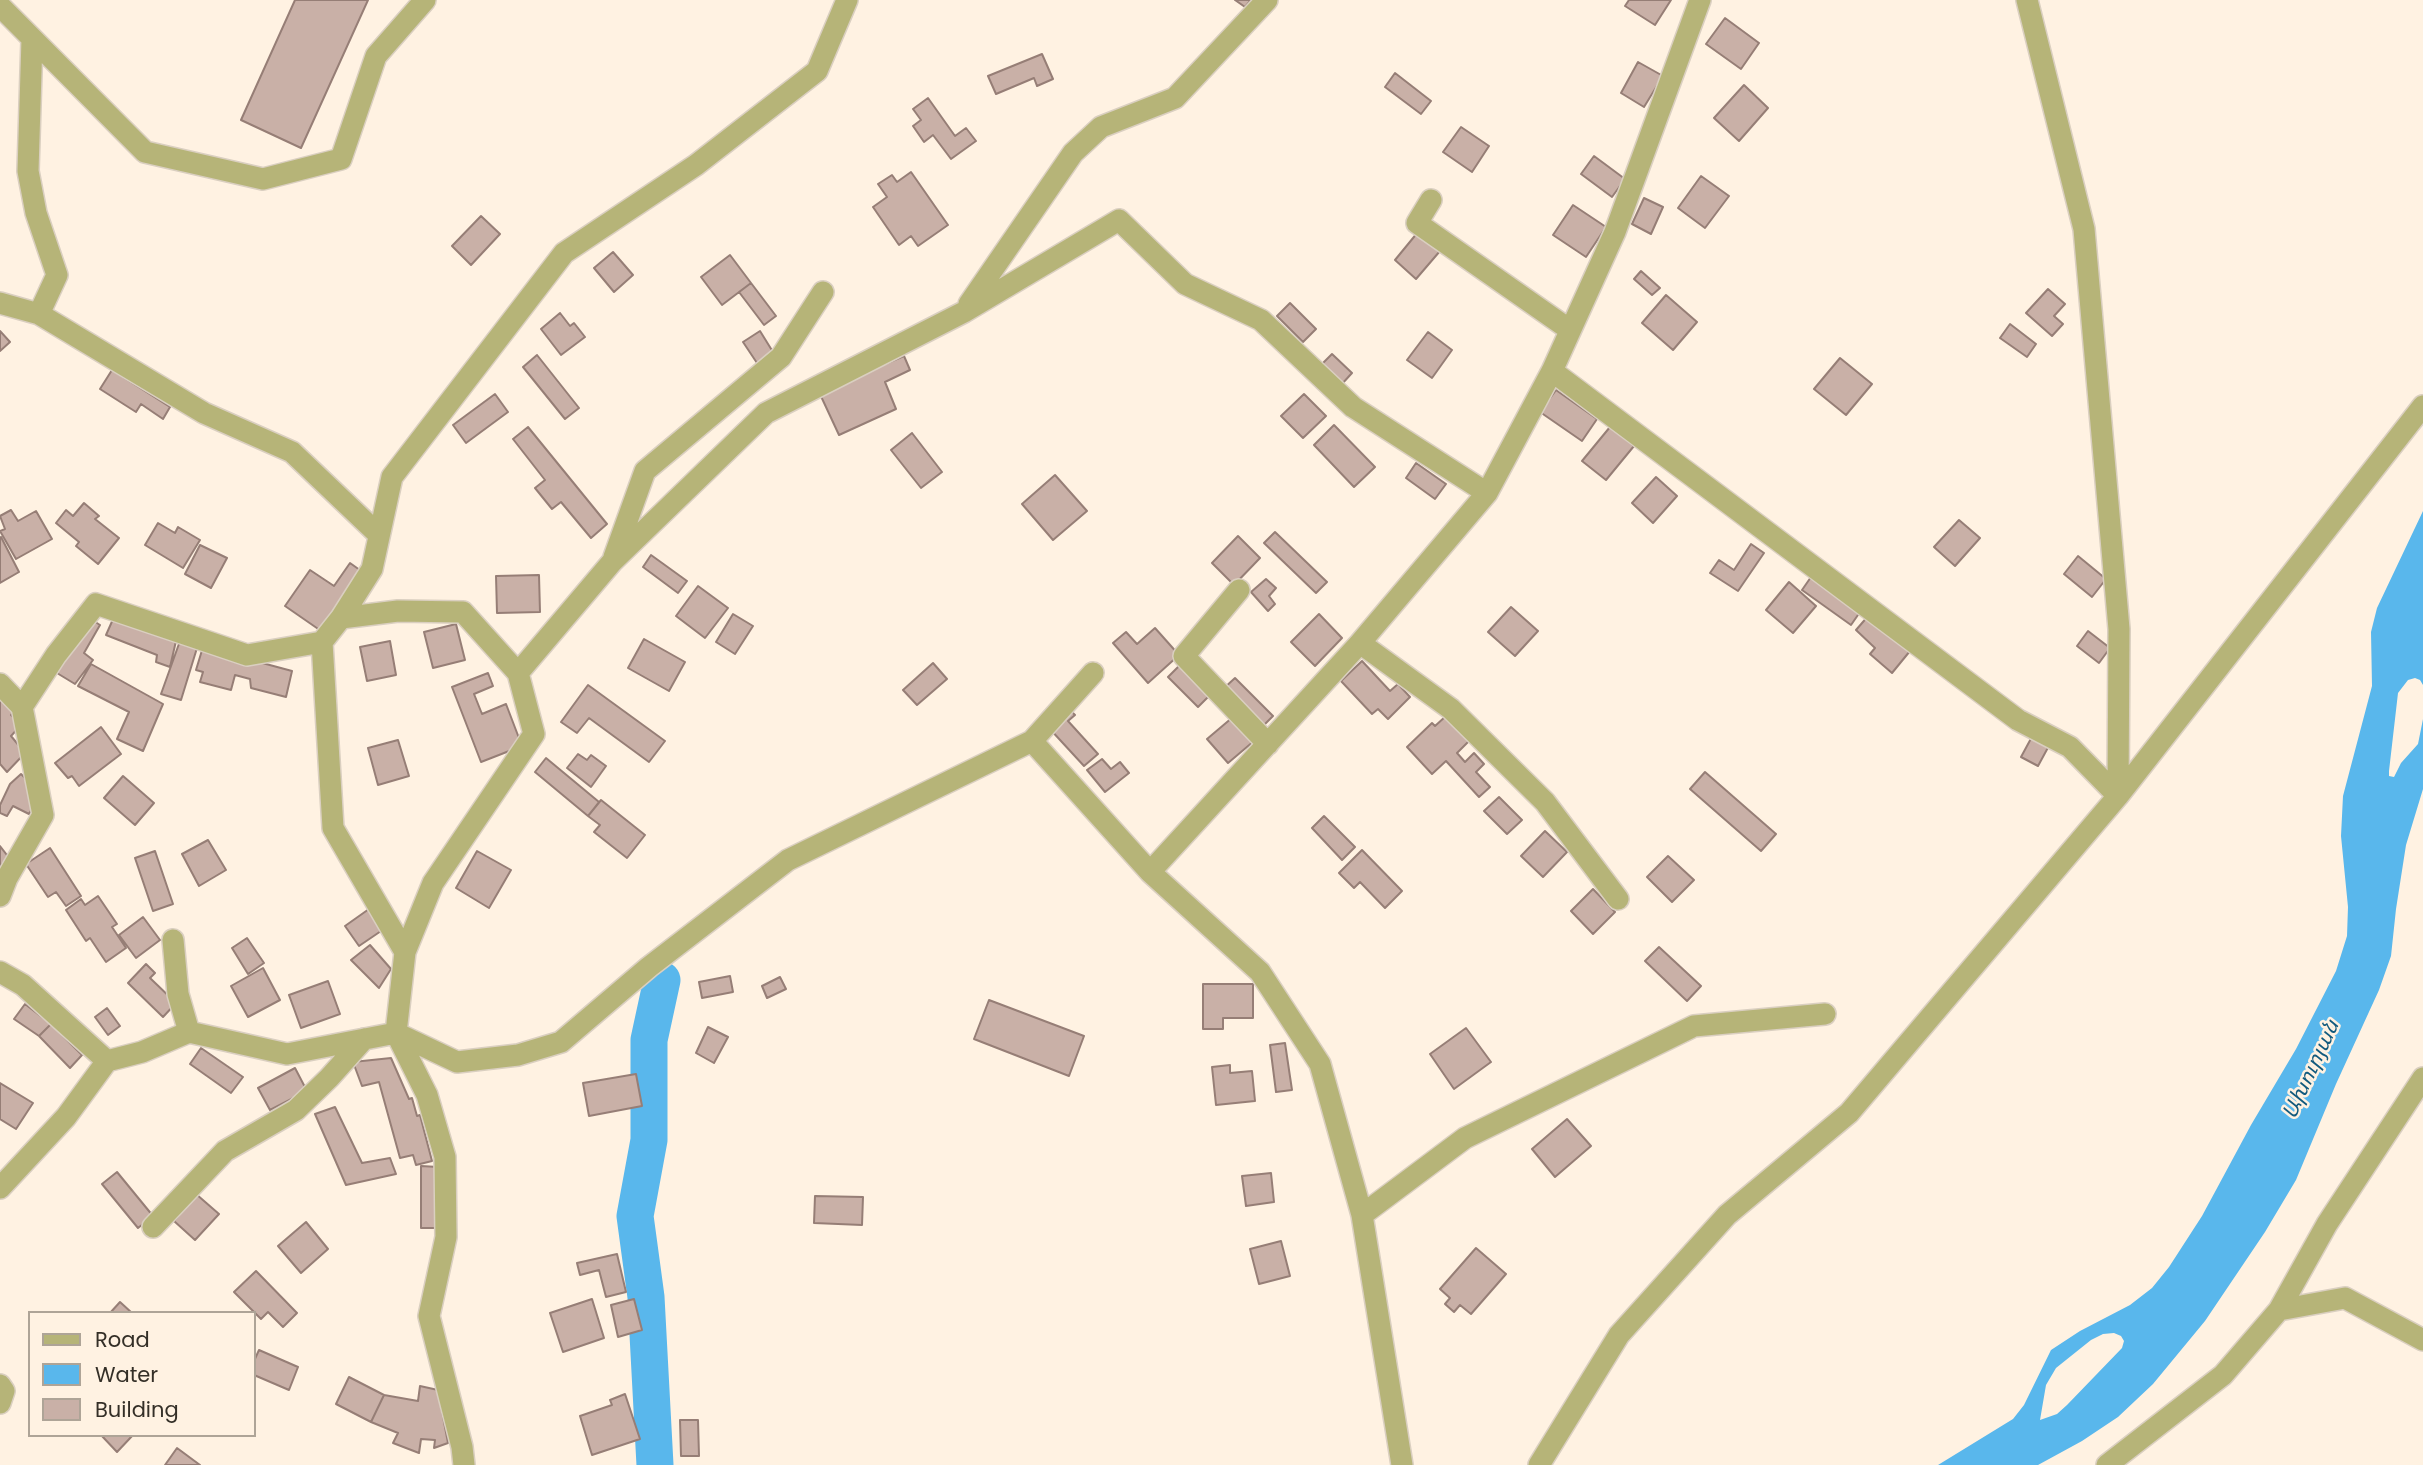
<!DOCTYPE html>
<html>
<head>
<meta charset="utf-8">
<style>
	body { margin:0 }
	#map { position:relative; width:2423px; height:1465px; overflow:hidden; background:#fff2e2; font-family:Poppins,sans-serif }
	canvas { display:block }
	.legend { position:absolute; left:28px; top:1311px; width:228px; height:126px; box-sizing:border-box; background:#fff2e2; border:2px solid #aea497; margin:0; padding:9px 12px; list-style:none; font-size:21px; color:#342f27 }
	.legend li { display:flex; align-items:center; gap:14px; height:35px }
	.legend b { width:35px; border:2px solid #aea497 }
</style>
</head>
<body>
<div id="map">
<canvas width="2423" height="1465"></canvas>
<ul class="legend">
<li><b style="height:9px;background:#b6b478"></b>Road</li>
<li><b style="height:19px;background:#59b7ec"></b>Water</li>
<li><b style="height:19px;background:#c9b0a7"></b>Building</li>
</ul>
</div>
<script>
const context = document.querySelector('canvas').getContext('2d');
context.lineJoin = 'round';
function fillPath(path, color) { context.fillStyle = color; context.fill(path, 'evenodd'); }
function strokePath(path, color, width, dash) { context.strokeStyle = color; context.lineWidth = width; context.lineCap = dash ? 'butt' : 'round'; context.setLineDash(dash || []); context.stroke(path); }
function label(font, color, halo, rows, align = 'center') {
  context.font = font + ' Poppins,"Noto Sans Armenian",sans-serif'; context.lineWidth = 5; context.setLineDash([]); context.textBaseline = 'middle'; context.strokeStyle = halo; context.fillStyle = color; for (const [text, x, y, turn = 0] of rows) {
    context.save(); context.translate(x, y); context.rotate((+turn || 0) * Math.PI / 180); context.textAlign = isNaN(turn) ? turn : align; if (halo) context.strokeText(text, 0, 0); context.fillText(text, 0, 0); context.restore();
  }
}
fillPath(new Path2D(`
	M2423,511V685L2420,680L2415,678L2408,680L2398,693L2389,771V776L2394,777L2401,763L2418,744L2423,719V789L2406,845L2396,909L2391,956L2379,990L2336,1084L2296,1180L2265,1232L2205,1321L2153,1384L2118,1417L2082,1441L2038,1465H1938L2013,1419L2024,1405L2051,1350L2080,1331L2130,1305L2152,1288L2169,1267L2202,1216L2251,1125L2296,1049L2336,971L2347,936L2348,907L2341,836L2343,796L2372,686L2371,632L2377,608ZM2114,1333L2121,1336L2124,1341L2122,1348L2067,1405L2057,1414L2040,1420L2046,1385L2056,1368L2091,1340L2103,1334Z`), '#59b7ec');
strokePath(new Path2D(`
	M655,1465L646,1297L635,1216L649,1140V1040L662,980`), '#59b7ec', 37);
const building = new Path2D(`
	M295,0H368L301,148L241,120Z
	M1235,0H1251L1245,7Z
	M1629,0H1671L1655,25L1625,6Z
	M1725,18L1759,43L1741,69L1706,44Z
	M1042,54L1053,79L1037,86L1034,78L996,94L988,76Z
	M1638,62L1663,76L1644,107L1621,93Z
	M1395,73L1431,101L1421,114L1385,87Z
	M1744,85L1768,108L1739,141L1714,118Z
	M928,98L955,136L966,128L976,141L951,159L933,135L924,142L913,126L921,120L913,109Z
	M1461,127L1489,146L1472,172L1443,152Z
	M1594,156L1625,179L1612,197L1581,174Z
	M911,172L948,225L918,246L911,236L899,245L873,207L887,197L878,184L892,175L897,182Z
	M1701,176L1729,196L1705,228L1678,208Z
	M1644,198L1663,207L1651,234L1632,224Z
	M1573,205L1606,227L1586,257L1553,235Z
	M481,216L500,234L471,265L452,246Z
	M1418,232L1440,251L1416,279L1395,260Z
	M613,252L633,275L614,292L594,268Z
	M730,255L751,283L722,305L701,277Z
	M1641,271L1660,288L1652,295L1634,279Z
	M751,283L776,316L764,325L739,292Z
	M2048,289L2065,304L2054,316L2063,324L2052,336L2026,313Z
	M1666,295L1697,322L1673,350L1642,323Z
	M1290,303L1316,329L1303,342L1277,316Z
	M560,313L570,326L574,323L585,337L561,355L541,329Z
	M2010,324L2036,344L2027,357L2000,338Z
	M0,331L10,342L0,351Z
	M760,331L773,352L757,363L743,342Z
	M1428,332L1452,350L1432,378L1407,360Z
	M1332,354L1352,373L1341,385L1321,365Z
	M537,355L579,408L565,419L523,367Z
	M904,356L910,370L885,382L896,409L839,435L819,392Z
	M1840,358L1872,384L1846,415L1814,389Z
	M112,370L170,407L163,419L141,404L136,412L100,389Z
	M1556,390L1597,419L1582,441L1540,412Z
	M495,394L508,412L466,443L453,425Z
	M1304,394L1326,416L1303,438L1281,416Z
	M1334,425L1375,467L1354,487L1314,445Z
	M528,427L607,524L591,538L561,502L552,509L535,488L545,480L513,439Z
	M1610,427L1634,446L1606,480L1582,461Z
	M912,433L942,472L921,488L891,450Z
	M1416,463L1446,484L1435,499L1406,478Z
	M1055,475L1087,511L1053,540L1022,504Z
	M1656,477L1677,496L1653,523L1632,503Z
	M84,503L99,516L95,519L119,538L98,564L76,546L79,542L56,523L66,510L73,516Z
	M11,510L18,521L36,511L52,539L16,559L0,531L5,529L0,516Z
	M1959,520L1980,538L1955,566L1934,547Z
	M158,523L175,533L178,527L200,540L183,568L145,545Z
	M1275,532L1327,582L1316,593L1264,543Z
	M1238,536L1260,558L1234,585L1212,563Z
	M1,537L19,572L0,583V538Z
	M1751,544L1764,553L1738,591L1710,573L1719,560L1734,570Z
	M200,545L227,558L211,588L185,574Z
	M651,555L687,581L678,593L643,567Z
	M2078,556L2106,579L2092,597L2064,574Z
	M350,563L364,573L324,633L285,606L310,570L334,586Z
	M539,575L540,612L497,613L496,576Z
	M1811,577L1860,612L1851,625L1802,590Z
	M1266,579L1276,588L1269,596L1275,604L1268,611L1251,592Z
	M1789,582L1816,606L1793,633L1766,610Z
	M698,586L728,608L705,638L676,616Z
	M1511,607L1538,631L1515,656L1488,632Z
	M733,614L753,626L735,654L716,642Z
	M1319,614L1342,638L1315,666L1291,642Z
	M1869,615L1910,651L1892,673L1870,654L1875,648L1856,630Z
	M114,617L176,641L170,667L156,662L157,655L106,635Z
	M89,618L100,625L84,653L93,660L75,684L52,670Z
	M456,624L465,660L433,668L424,632Z
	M1155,628L1179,655L1148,683L1113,643L1126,632L1137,644Z
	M2088,631L2110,648L2099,663L2077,646Z
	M644,639L685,662L669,691L628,668Z
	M180,641L197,648L181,700L161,694Z
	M390,641L396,675L367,681L360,647Z
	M203,647L292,671L286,697L251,688L250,679L235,675L231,690L200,682L203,672L196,670Z
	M1362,661L1390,691L1398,684L1410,697L1388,719L1378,709L1372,714L1341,681Z
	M933,663L947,679L917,705L903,690Z
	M91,664L163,704L143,751L117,739L129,712L78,686Z
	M1181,664L1211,694L1198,707L1168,677Z
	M488,673L493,686L474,694L482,714L506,704L522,746L481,762L452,687Z
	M1235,678L1273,716L1260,729L1222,690Z
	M588,685L665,741L649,762L589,718L577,733L561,722Z
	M0,696L14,711L11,715L21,725L11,736L25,753L7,772L0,764Z
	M1069,709L1075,715L1068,721L1098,754L1084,766L1049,728Z
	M1446,716L1469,741L1457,753L1465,762L1474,753L1484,764L1476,772L1490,787L1479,797L1446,761L1432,774L1407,747L1432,723L1435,726Z
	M1233,717L1254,741L1228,763L1207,739Z
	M101,727L121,754L79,786L72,776L68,778L55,763Z
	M2034,733L2051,742L2038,766L2021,757Z
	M398,740L409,776L378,785L368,748Z
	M578,754L587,760L591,755L606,766L591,787L567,768Z
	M546,758L599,802L588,816L535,772Z
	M1102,759L1111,769L1120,762L1129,773L1105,792L1087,770Z
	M1705,772L1776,834L1761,851L1690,789Z
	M21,774L34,787L36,802L29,814L13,806L7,816L0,813V805L10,784Z
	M123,776L154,803L135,825L104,798Z
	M1499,797L1522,820L1507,834L1484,811Z
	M601,800L645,835L627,858L594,832L600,825L588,816Z
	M1324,816L1355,847L1342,860L1312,828Z
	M1545,831L1567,852L1543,877L1521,856Z
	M208,840L226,870L199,886L182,854Z
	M0,846L10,859L0,866Z
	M50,848L81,896L66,906L56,892L48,897L26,864Z
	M1362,850L1402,891L1385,908L1360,882L1354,888L1339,873Z
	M155,851L173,904L153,911L135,858Z
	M477,851L511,870L489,908L456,888Z
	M1668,856L1694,880L1672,902L1647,877Z
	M1593,889L1615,912L1593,934L1571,911Z
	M98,896L117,924L112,927L126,948L106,962L90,938L86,941L66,910L81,899L85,905Z
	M369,909L384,929L359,946L345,926Z
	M143,917L160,940L136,958L119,935Z
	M247,938L264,963L248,974L232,948Z
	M370,945L391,969L379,988L351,960Z
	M1659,947L1701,986L1687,1001L1645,961Z
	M146,964L155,973L150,978L176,1003L163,1017L128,983Z
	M263,968L280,1000L248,1017L231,986Z
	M730,976L733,992L702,998L699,982Z
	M780,977L786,989L767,998L762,986Z
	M328,981L340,1014L301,1028L289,995Z
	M1203,984H1253V1018H1223V1029H1203Z
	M989,1000L1084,1036L1069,1076L974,1039Z
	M25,1004L51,1024L39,1036L14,1019Z
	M107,1008L120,1026L108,1035L95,1017Z
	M51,1024L82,1055L70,1068L39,1036Z
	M708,1027L728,1037L714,1063L696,1053Z
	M1466,1028L1491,1062L1454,1089L1430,1054Z
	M1285,1043L1292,1090L1276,1092L1270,1045Z
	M201,1048L243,1077L231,1093L190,1064Z
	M391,1058L409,1099L412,1098L417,1116L420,1115L432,1161L416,1165L413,1155L400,1158L379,1082L362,1086L353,1062Z
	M1230,1065V1073L1252,1071L1255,1101L1216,1105L1212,1067Z
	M295,1068L307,1091L270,1110L258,1088Z
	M636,1074L642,1106L589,1116L583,1083Z
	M0,1083L33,1103L16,1129L0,1119Z
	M335,1107L362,1163L390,1158L396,1174L346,1185L315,1114Z
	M1567,1119L1591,1146L1555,1177L1532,1149Z
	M421,1166L438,1167L439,1228H421Z
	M117,1172L153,1216L138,1228L102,1184Z
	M1271,1173L1274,1202L1246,1206L1242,1176Z
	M196,1194L219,1214L195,1240L174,1221Z
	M815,1196L863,1197L862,1225L814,1223Z
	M306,1222L328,1249L301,1273L278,1246Z
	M1281,1241L1290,1276L1259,1284L1250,1249Z
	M1476,1248L1506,1274L1471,1314L1460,1305L1454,1312L1445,1304L1450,1298L1440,1289Z
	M617,1254L626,1292L606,1297L599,1270L580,1275L577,1263Z
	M256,1271L297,1313L283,1327L268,1312L261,1319L234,1292Z
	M592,1299L604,1338L563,1352L550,1313Z
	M634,1299L642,1330L618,1337L611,1305Z
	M120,1302L132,1313H110Z
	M259,1350L298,1367L289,1390L254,1375V1361Z
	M349,1377L384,1395L371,1422L336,1404Z
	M420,1386L438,1390L448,1443L434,1448L435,1440L421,1439L419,1453L393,1443L398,1433L371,1422L384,1395L418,1401Z
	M625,1394L640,1439L592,1455L580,1416L612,1405L610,1400Z
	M680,1420H698L699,1456H681Z
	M101,1435H133L117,1452Z
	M177,1448L200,1465H165Z`);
fillPath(building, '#c9b0a7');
strokePath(building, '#967e76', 2);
const minor = new Path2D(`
	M2027,0L2084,229L2119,629L2118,796
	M0,6L145,152L263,179L341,159L376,56L425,0
	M32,39L28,171L36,213L57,275L39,314
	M1431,200L1417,223L1570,330
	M0,303L39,314L204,413L292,452L379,535
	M969,304L1073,153L1101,127L1175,98L1267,0
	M1552,371L2018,720L2070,747L2118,796
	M614,557L645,471L781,357L823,292
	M1239,590L1184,656L1268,744
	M341,618L398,611L463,612L518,673L534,734L433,883L405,952
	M1360,643L1451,709L1545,802L1618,899
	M518,673L612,562L766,413L964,312L1119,220L1185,284L1261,320L1353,407L1487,493
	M0,684L22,707L43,815L7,878L0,896
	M22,707L56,655L96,604L247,655L322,642
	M1032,741L1093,673
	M173,940L178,994L189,1032
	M0,972L23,985L107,1061
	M0,1188L66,1117L107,1061L142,1052L189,1032L287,1054L396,1033L457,1062L518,1055L561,1042L649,967L788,860L1032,741L1150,872
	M1362,1215L1465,1138L1694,1026L1825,1014
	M153,1227L225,1151L296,1110L329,1078L364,1039
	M2279,1310L2345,1298L2423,1340
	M0,1385L4,1391L0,1403
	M464,1465L462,1447L429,1316L446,1237L445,1157L427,1095L396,1033L405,952L333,828L322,642L341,618L372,569L392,477L564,253L696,165L817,71L847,0
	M1402,1465L1362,1215L1320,1064L1260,972L1150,872L1360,643L1487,493L1552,371L1615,232L1700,0
	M1539,1465L1619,1335L1727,1215L1849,1113L2118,796L2423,406
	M2107,1465L2223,1375L2279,1310L2327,1224L2423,1078`);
strokePath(minor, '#dacfc0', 24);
strokePath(minor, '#b6b478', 21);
label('italic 21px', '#125a7e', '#fff2e2', [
	["Ախուրյան",2312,1070,-65]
]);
</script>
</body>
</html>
